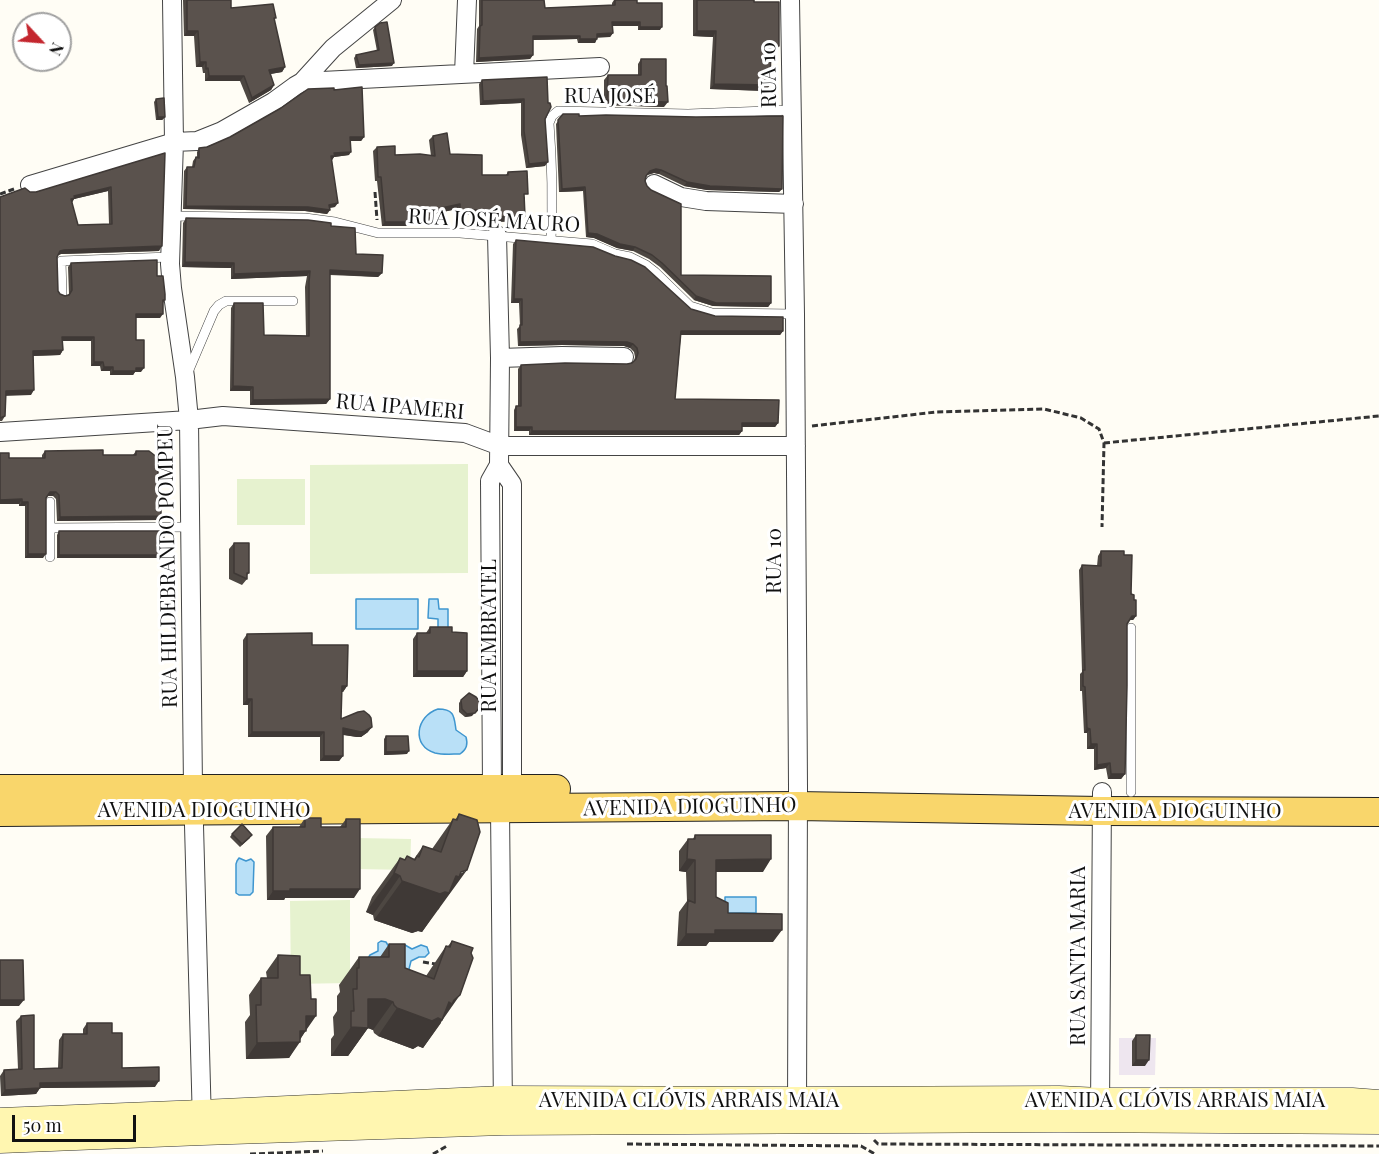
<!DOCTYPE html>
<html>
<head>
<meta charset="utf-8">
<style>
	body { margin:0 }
	#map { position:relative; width:1379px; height:1154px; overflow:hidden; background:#fffdf5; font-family:"Playfair Display",serif }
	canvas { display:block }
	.north { position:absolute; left:12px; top:12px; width:60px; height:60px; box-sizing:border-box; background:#fff; border:2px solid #a0a0a0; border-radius:50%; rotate:116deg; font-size:16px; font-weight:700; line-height:24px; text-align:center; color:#111 }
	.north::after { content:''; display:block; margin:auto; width:21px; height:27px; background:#c4262e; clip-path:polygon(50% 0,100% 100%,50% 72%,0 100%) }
	.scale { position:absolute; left:12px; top:1115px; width:124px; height:27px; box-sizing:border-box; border:3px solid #111; border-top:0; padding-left:8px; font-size:18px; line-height:21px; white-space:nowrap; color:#111; -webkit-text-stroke:4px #fff; paint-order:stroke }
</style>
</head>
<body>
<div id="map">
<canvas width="1379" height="1154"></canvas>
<div class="north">N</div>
<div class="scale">50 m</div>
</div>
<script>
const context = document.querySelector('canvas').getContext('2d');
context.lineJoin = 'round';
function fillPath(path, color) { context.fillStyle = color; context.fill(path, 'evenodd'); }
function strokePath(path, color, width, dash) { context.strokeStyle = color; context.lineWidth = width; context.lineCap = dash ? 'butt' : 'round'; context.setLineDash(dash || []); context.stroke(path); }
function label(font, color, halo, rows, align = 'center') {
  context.font = font + ' "Playfair Display",serif'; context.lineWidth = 6; context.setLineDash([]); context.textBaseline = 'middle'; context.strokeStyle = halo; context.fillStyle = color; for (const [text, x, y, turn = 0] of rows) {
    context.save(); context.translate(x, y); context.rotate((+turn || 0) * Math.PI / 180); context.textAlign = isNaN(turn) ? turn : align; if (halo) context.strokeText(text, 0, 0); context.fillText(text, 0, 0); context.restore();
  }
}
fillPath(new Path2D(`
	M1119,1038H1156L1155,1075H1119Z`), '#eee6ef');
fillPath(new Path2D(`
	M468,464V573L310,574V465Z
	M237,479H305V525H237Z
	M356,838L411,839L410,870L355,869Z
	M350,900V983L291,984L290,901Z`), '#e6f2cf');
const water = new Path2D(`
	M356,599H418V629H356Z
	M429,599H438L439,609H448V628L438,629V619L428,618Z
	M438,709C455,709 454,717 456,730L466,737C468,744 467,749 460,754C452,754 443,755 435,753C411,746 416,716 438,709Z
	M239,858L246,861L251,859L254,862L253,892L250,895H239L236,893V864L237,861Z
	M725,897H756V913H725Z
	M381,941L386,942L389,947L405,945L412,949L421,945L427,947L429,953L425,957H419L411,961L408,973L367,960L370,955L378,951V943Z`);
fillPath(water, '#b9e0f7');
strokePath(water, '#3f96cf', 1.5);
const service = new Path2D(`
	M172,216L305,218L335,222L378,233H460L592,244L615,254L630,257L646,265L655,272L690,306L712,313L795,314
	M551,240C553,200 552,162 549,123L552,116L558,111L688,114L793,110
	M62,294L61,261L170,257
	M188,372L214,311L219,305L226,301H293
	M50,528L190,527
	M50,557V502
	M1131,792V628`);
const minor = new Path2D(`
	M172,0L174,142L170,264L172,288L185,377L189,420L193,788L202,1124
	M790,0L795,314L798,788L797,1110
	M464,74L467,0
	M302,82L333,48L392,0
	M654,184L681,197L706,201L794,204
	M30,185L174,142L197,141L222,131L273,102L295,86L302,82L600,67
	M497,235L500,358L499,465L490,481L492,789L500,809L503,1111
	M500,358L562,356L624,357
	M0,432L189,420L223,416L465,433L500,446H796
	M499,465L512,484V789L507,797
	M1100,1112L1102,792`);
const secondary = new Path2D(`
	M0,1121L202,1113L503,1099L797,1100L1059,1099L1100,1101H1352L1379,1103
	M0,1140L202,1132L503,1122L1059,1119L1379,1121`);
const primary = new Path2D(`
	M0,789H556
	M0,812L797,806L1101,811L1379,812`);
strokePath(service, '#444', 10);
strokePath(minor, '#444', 20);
strokePath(secondary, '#333', 27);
strokePath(primary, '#222', 30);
strokePath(new Path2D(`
	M375,192L377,220
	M0,194L14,189
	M812,426L936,412L1044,409L1081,418L1099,429L1104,443L1102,527
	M1104,443L1379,416
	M423,962L436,964
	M874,1140L878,1144L1379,1146
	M627,1144L861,1146L875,1154
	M250,1154L323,1151
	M433,1154L447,1146`), '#333', 3, [6, 3]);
strokePath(service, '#fff', 9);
strokePath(minor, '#fff', 18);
strokePath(secondary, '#fff6b0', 26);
strokePath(primary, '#f9d66b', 28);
fillPath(new Path2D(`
	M183,0H231V8L274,20L285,67L282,72L270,74L274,85L271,90L249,103L240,81H205V73H203L202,67H196L194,36H184Z
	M479,0H544L545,8L612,5V3L614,0H637V3L660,30H638V26H613V33L610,37H597L595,43H578L577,39L533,40V55L530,59L476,62L477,29L479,26Z
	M693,0H754V2L779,46L775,52H771L766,91L710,89L713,37L693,36Z
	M375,27L392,66L356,68L354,58L356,55L377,51L373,30Z
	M641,59L664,107L604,105V80L608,75H638V64Z
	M547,77L545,119V166L526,168L521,135V103L480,105L479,84L482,80Z
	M334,90L364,137L361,141H350L349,155L334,157L332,160L335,207L329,208L330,210L327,214L305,211L183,209L184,171L187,167H192L193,161L196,157H197V152L199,148L207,147L230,137Z
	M156,99L165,117L162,120H156L154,102Z
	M563,114L579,116L782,189L779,192L707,190L684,186L659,174L654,173L647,175L645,181L681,275L771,303L768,307L713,306L694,300L660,267L649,259L633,251L617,248L594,238L586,237L583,191L559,192L556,124Z
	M433,136L450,154L482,175H506L508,172L525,198L522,221L493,222L492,215L457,214V209L432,214L433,217L430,221L413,226H382L377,181H375L373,151L377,147L395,155L431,156L429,140Z
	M165,153L159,251L61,254L58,255L57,257L58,291L60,294L65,296L69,294L68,267L71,263L157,276L165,300L163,303L160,318H136V340L141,372H135L133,375H110V371H101L100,366H91V341H63V350L60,355L33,356L31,395H5V416L2,421H0V197L30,192H36ZM108,191L109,224L78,225L71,203L74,199Z
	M186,218L331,226L356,254L382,273L378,277L330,275V399L326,404L250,405V391H230L231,308L234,303L264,335L306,336L305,287L307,276L231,279V268L182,267L183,223Z
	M516,240L691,309L715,316L783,331L780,335H681L675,399L778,423L775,427H742V431L739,435H529V431H514V410L516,406H518V369L521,365L627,364L632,363L634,361L635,357L634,352L630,348L624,346L562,345L518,346L517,329L520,326L519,303H511L513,244Z
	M45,451L103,455H133L136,451L158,520L57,521L56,499L53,496H47L46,498L43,558H25V506H19V504H0V453L9,458H42V455Z
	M59,531L162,558H57V535Z
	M234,543L249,573L247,575V579L242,585L229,579V549Z
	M1101,551L1124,555L1136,616L1133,620H1129L1127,624L1125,774L1121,779H1108L1106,768L1094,770V749H1087V733H1084L1082,691H1080V674L1082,672L1079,570L1082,565L1097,566L1098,556Z
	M430,627L452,632L467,671L463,677H413V639L417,633H426Z
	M247,634L312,645L347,686L343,692H342L341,719L368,732L361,737H357L343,735V756L339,761H320V737H248V705H243V640Z
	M461,700L472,716L465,717L459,712V703Z
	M386,736L407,754L384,755V739Z
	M459,814L439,909L437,910L422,932L418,931L412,933L374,920L373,915L366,912L372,897L400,858L404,860L407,856L414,859L423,846L432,849L453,819L455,820Z
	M305,818L321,827H340L346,819L354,898H285L284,900H267L266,836L273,827H299Z
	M232,834L250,838L240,847L230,837Z
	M695,835L763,872H716V897L728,913L773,942H709L706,946H677L679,912L687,901L686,872L679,871V851L688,839H693Z
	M452,941L441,1023L423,1048L418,1046L413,1049L378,1036L374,1033L373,1030L368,1028L348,1056H331V1039L334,1035L333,1017L337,1011V996L340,992L339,985L359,957H380L389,944L405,968L426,976L446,946H448Z
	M278,955L300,975L306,1030L289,1058L246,1059L245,1022L250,1015L249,995L261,978H267L266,972Z
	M21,1016L34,1069L58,1068L59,1040L63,1034H83V1029L87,1023L112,1033L122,1068L155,1087L40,1088L36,1094L1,1096L0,1076L4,1070L18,1069L16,1021Z
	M1136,1035L1145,1066H1132V1041Z`), '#4d4742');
fillPath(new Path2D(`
	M612,22H640L638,26H610Z
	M640,27H662L660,30H638Z
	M187,31H198L194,36H184Z
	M697,31H716L713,37L693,36Z
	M613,33L610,37L594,38L597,34Z
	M533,36H580L577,39L530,40Z
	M580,39H597L595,43H578Z
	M771,46H779L775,52H767Z
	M533,55L530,59L476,62L479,58Z
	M200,62H206L202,67H196Z
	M394,63L392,66L356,68L359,65Z
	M285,67L282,72L265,75L269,70Z
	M209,76H244L240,81H205Z
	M714,84L770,85L766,91L710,89Z
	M274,85L271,90L249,103L252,98Z
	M524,99L521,103L480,105L483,101Z
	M607,100L668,102L664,107L604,105Z
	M158,117H165L162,120H156Z
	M350,137H364L361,141H348Z
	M351,152L349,155L334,157L332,160H329L334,153Z
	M548,162L545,166L526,168L529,164Z
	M656,169L661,170L659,174L654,173L647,175L650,171Z
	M687,182L782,189L779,192L707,190L684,186Z
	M111,187L108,191L74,199L72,203L68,204L74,196Z
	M585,187L583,191L559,192L562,189Z
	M338,203L335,207L327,208L329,205Z
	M460,204L457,209L429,215L432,210Z
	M186,206L308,207L330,210L327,214L305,211L183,209Z
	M460,210H496L492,215L457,214Z
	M525,216L522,221L493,222L496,217Z
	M433,217L430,221L413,226H382L385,222Z
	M588,233L597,234L635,247L633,251L617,248L594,238L586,237Z
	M162,246L159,251L61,254L57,256L60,251L64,250Z
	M185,262L234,263L231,268L182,267Z
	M330,270L382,273L378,277L327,274Z
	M310,271L307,276L231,279L234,274Z
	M696,296L771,303L768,307L713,306L694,300Z
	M514,299H522L519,303H511Z
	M136,314H163L160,318H133Z
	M681,331H783L780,335H678Z
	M62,337H94L91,341H59Z
	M565,341L627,342L633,344L630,348L624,346L562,345L518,346L520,342Z
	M63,350L60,355L30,356L33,351Z
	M94,362H103L100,366H91Z
	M104,367H113L110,371H101Z
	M136,368H144L141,372H135L133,375H110L113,371Z
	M233,386L253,387L250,391H230Z
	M34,390L31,395L3,396L6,391Z
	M330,399L326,404L250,405L253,400Z
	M742,423H778L775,427H740Z
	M516,427H532L529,431H514Z
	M532,431H742L739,435H529Z
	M50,492H56L53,496H47Z
	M22,499L19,504H0V500Z
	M22,502H28L25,506H19Z
	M161,516L158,520L57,521L60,517Z
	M28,554H46L43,558H25Z
	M59,555H164L162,558H57Z
	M1132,616H1136L1133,620H1129Z
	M417,671H467L463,677H413Z
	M342,686H347L343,692H338Z
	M247,699H252L248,705H243Z
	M480,707L472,716L465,717L467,714Z
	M372,727L368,732L361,737H357L339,734L343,728Z
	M1087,728L1090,729L1087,733H1084Z
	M252,732H324L320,737H248Z
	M1091,744H1097L1094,749H1087Z
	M409,751L407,754L384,755L386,752Z
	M324,756H343L339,761H320Z
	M1110,763L1106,768L1094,770L1097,765Z
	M1111,774H1125L1121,779H1108Z
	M687,859L695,860L686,872L679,871Z
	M771,859L763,872H707L716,860Z
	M467,870L422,932L418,931L412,933L374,920L402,881L456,876Z
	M394,873L400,876L373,915L366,912Z
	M290,889H360L354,898H285L284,900H267L273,891Z
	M715,930H782L773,942H709L706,946H677L686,934Z
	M460,995L423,1048L418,1046L413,1049L378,1036L397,1008L449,1002Z
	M368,999H385L393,1002L373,1030L368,1028L348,1056H331L351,1027Z
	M0,1000H24L19,1006H0Z
	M306,1016H316L298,1042H300L289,1058L246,1059L257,1043Z
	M1136,1060H1149L1145,1066H1132Z
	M159,1081L155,1087L36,1088L40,1083Z
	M40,1088L36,1094L1,1096L5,1090Z`), '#3f3936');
const building = new Path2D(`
	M187,0H231V8L273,4L276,18H274L285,67L269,70L274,85L252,98L244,76H209L208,68L206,69V62H200L198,31H187Z
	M482,0H544L545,8L615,5V0H637V3H662V27H640V22H612L613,33L597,34V39H580V36H533V55L479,58L480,26L482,25Z
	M697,0H754V2H779V46H771L770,85L714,84L716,31H697Z
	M387,22L394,63L359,65L356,55L379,50L375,27L380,23Z
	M641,59H666V86H667L668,102L607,100L608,75H641Z
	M547,77L548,103H550L551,107L545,119L548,162L529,164L524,131V99L483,101L482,80Z
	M362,87L364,137H350L351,152L334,153L335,156H331L338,203L329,205L330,210L308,207L186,206L187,167H194L196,157L199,158V148L207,147L230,137L281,108L308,89L334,88V90Z
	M164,98L165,117H158L156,99Z
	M563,114H579V116L606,115L696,117L783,116L782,189L710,186L687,182L661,170L656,169L650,171L646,176L645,181L647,186L651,190L681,204V275L771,276V303H716L696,296L662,263L652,255L635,247L620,244L597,234L588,233L585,187L562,189L558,120Z
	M447,133L450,154L482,155V175H508V172L527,171L528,194H524L525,216L496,217V210H460V204L432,210L433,217L416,222H385L381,177H378L377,147L395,146V155L420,154L435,156L433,136Z
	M165,153L162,246L64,250L60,251L57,257L58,291L60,294L65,296L69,295L72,290L71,263L157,260V276H163L165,294V300H163V314H136V340H144V368H136V371H113V367H104L103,362H94V337H62L63,350L33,351L34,390L6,391L5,416L0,418V197L25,188L30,192H36ZM111,187L112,224L78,225L71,199L75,198L74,196Z
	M186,218L308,220L331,223V226L355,228L356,254L383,255L382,273L330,270V399L253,400V387L233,386L234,303H263L264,335L309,336V282L310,271L234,274V263L185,262Z
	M516,240L593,247L615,256L631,260L645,267L691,309L715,316L783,317V331H681L675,399L779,400L778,423H742V431H532V427H516V406H521V365L565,363L627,364L632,363L636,359L638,353L637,348L633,344L627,342L565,341L520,342V325H522V299H514Z
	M103,450V455H136V451H149L158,458V493H161V516L60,517L59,495L56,492H50L46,498V554H28V502H22V499L0,500V453H9V458H45V451Z
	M59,531H164V555H59Z
	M234,543H249V573H247V579L234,573Z
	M1101,551H1124V555H1132L1131,594L1134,595V600H1136V616H1132L1127,624V686L1125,774H1111L1110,763L1097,765V744H1091L1090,729L1087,728L1085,687L1083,686V670H1085L1082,565L1101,566Z
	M430,627H452V632L467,633V671H417V633H430Z
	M312,633V645H348L347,686H342L341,719L358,712L364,711L369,715L371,718L372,727L365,731L361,732L343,728V756H324V732H252V699H247V634Z
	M469,693L476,697L480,702V707L475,713L467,714L462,709L461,700Z
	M386,736H408L409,751L386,752Z
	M459,814L477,820L480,832L467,870L461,872L459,877L456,876L449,893L445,892L440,894L402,881L400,876L394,873L400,858L405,860L407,856L415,860L417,856L419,857L423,846L441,852L453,819L457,820Z
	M305,818H321V827H346V819H360V889H290V891H273V827H305Z
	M242,824L252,835L242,844L232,834Z
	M695,835H771V859L716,860V897L728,903V913L782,914V930H715V934H686L688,900L695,903V860L687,859L688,839H695Z
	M452,941L473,948L471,953L473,958L460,995L454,1000L452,1004L449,1002L442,1020L438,1018L432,1021L397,1008L394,1005L393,1002L385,999H368V1028L351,1027V1011H354L353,989H357V968H359V957H389V944H405V968L434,979L446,946L450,947Z
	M278,955L300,956V975H310L311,999H316V1016H306V1031H300V1042L257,1043L256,1005H261V978H278Z
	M0,960H23L24,1000H0Z
	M34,1015V1069L62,1068L63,1034H87V1023H112V1033H122V1068L159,1067V1081L40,1083V1088L5,1090L4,1070L22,1069L21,1016Z
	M1136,1035H1150L1149,1060H1136Z`);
fillPath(building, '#5a524d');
strokePath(building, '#3f3936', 1.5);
label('21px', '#111', '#fff', [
	["RUA 10",769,75,-91],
	["RUA JOSÉ",610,96],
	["RUA JOSÉ MAURO",494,221,3],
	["RUA IPAMERI",400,407,5],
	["RUA 10",774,561,-90],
	["RUA HILDEBRANDO POMPEU",168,566,-91],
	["RUA EMBRATEL",489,636,-90],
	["AVENIDA DIOGUINHO",690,807,-1],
	["AVENIDA DIOGUINHO",204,810],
	["AVENIDA DIOGUINHO",1175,811],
	["RUA SANTA MARIA",1078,956,-90],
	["AVENIDA CLÓVIS ARRAIS MAIA",689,1100],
	["AVENIDA CLÓVIS ARRAIS MAIA",1175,1100]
]);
</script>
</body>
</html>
